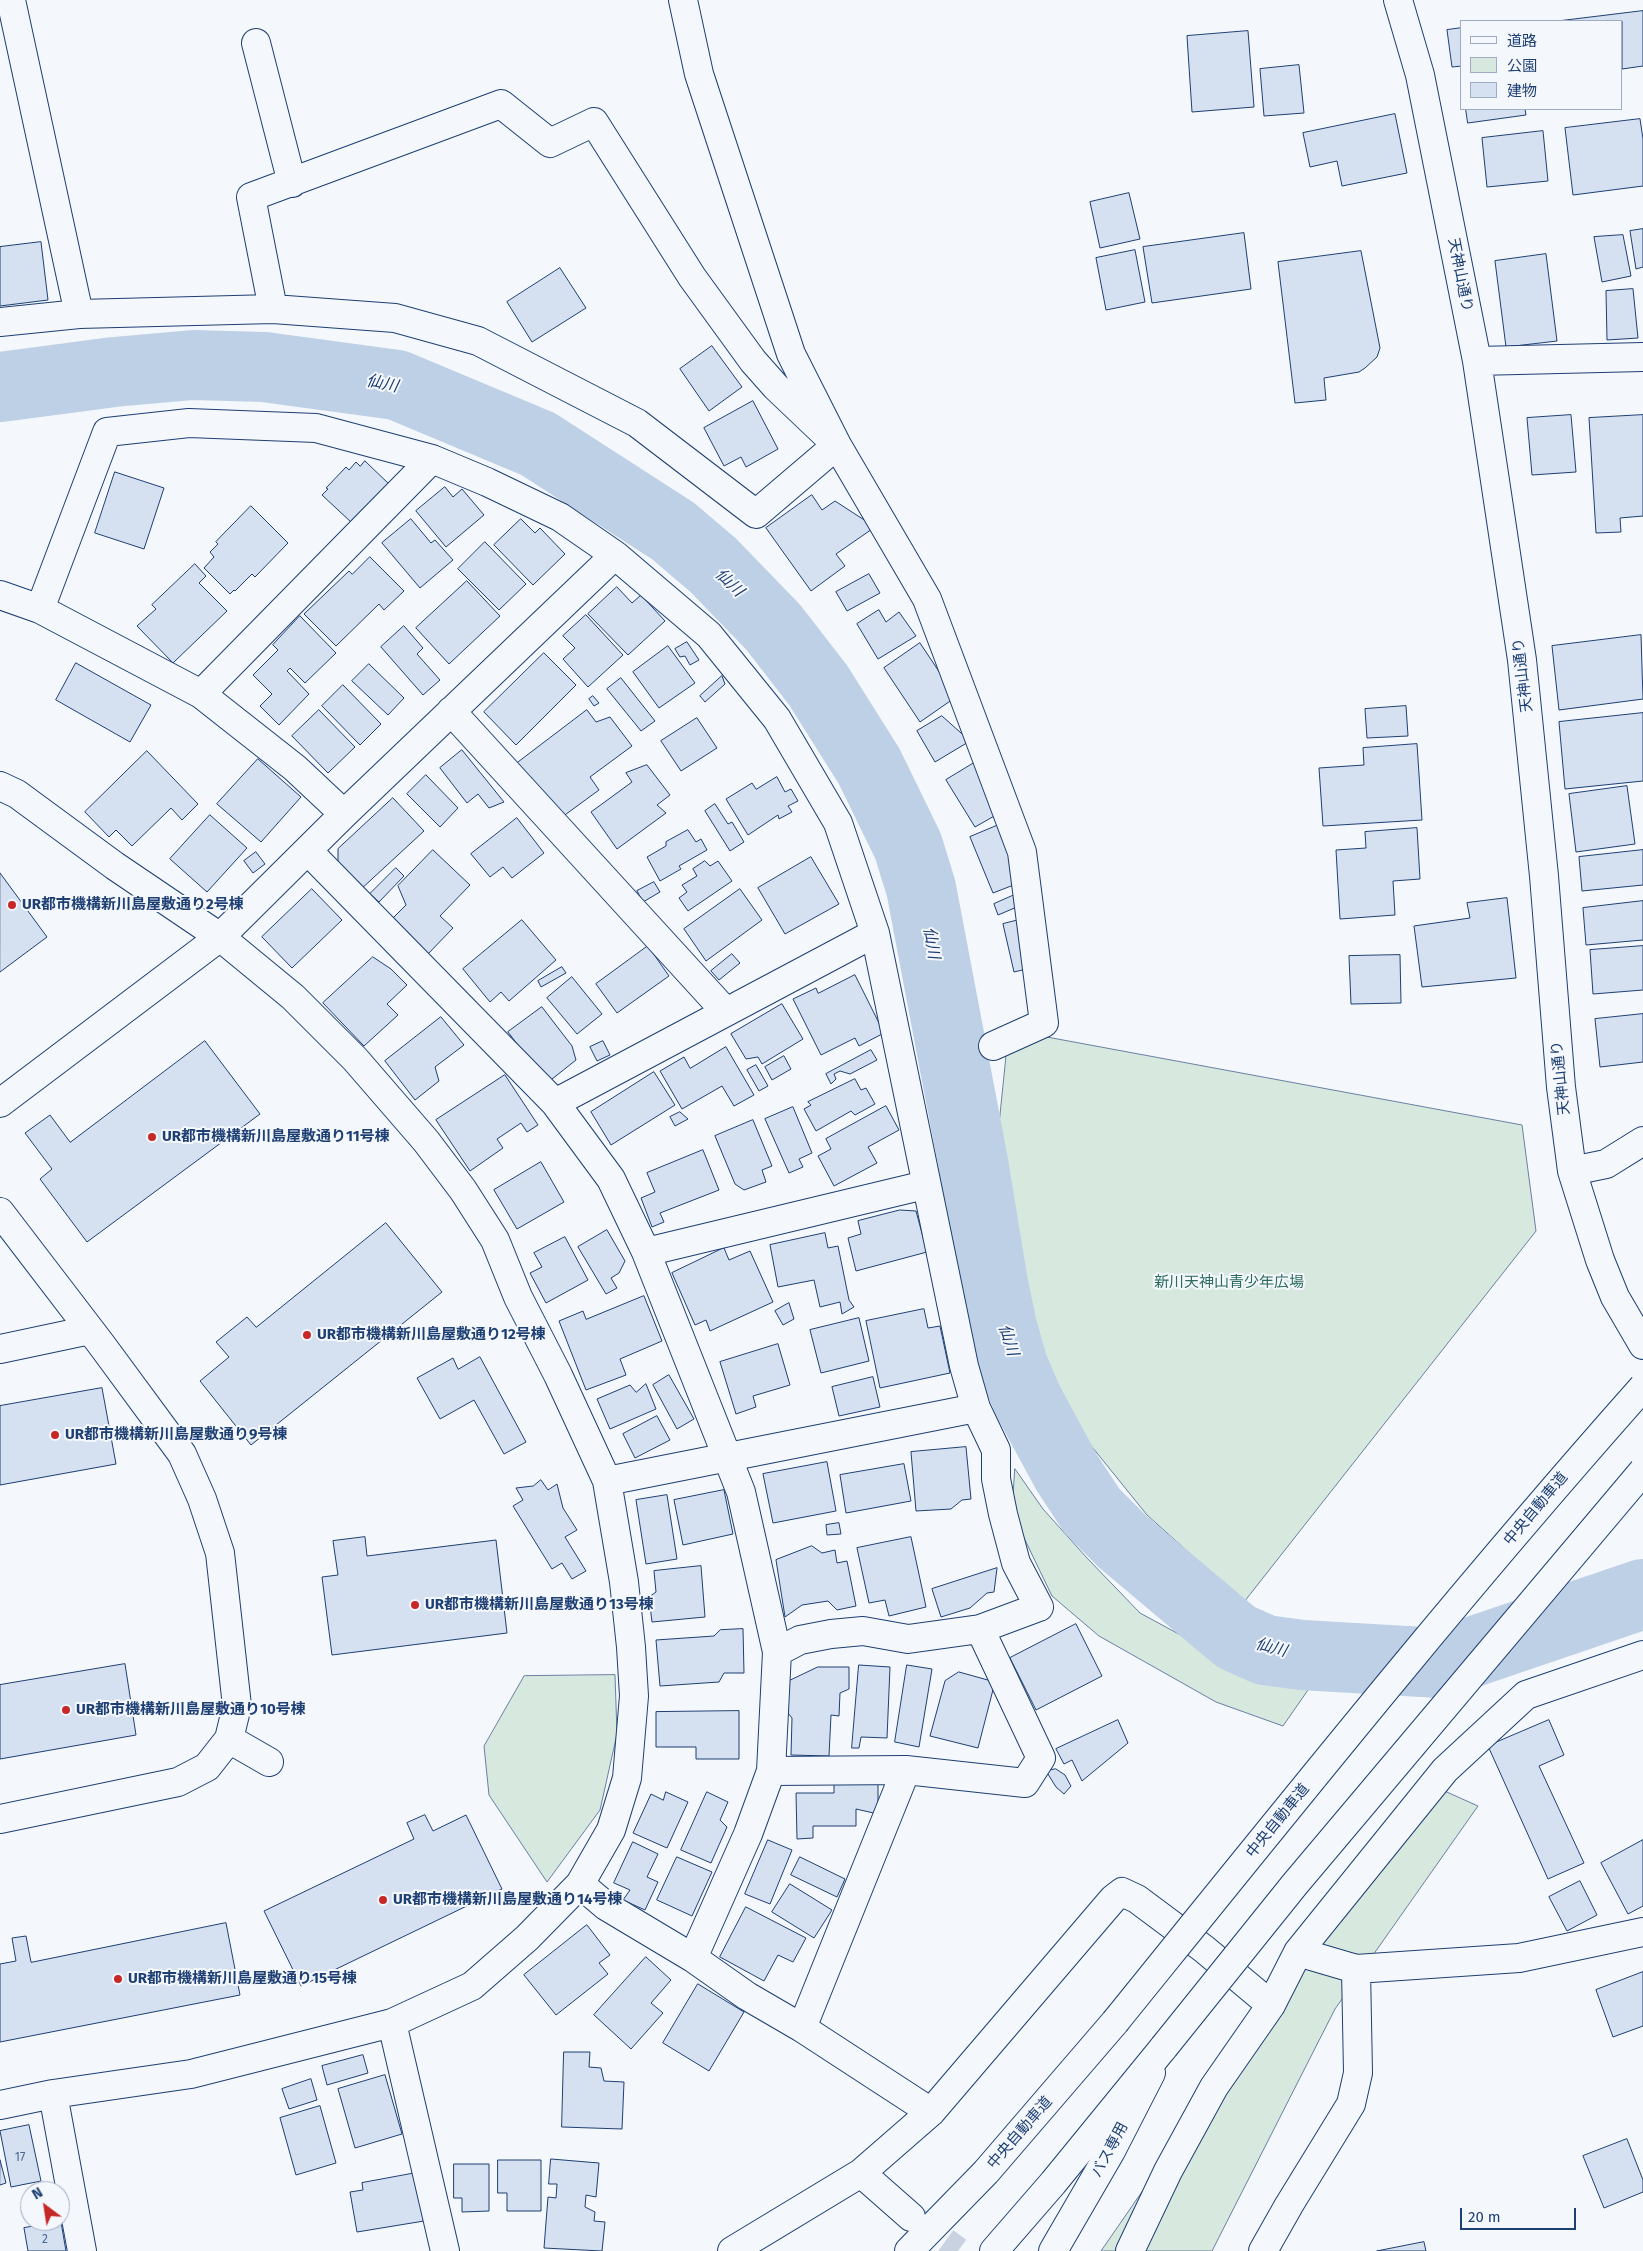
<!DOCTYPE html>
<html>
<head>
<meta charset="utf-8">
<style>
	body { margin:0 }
	#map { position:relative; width:1643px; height:2251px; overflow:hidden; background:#f4f7fb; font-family:"Fira Sans","Noto Sans JP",sans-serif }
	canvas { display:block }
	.legend { position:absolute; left:1460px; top:20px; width:162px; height:90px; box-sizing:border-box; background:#f4f7fb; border:1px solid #9eadc5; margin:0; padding:6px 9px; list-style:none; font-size:15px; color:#1d3f73 }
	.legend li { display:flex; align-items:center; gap:10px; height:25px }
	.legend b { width:25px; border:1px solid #9eadc5 }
	.north { position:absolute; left:20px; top:2181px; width:50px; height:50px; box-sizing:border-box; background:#f4f7fb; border:1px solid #9eadc5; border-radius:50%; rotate:329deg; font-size:14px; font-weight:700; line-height:20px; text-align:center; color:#1d3f73 }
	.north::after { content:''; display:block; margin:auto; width:18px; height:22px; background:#c62828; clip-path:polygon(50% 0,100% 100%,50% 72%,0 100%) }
	.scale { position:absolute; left:1460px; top:2208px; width:116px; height:22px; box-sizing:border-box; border:2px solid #1d3f73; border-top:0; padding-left:6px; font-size:15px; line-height:18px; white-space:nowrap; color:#1d3f73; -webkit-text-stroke:4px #f4f7fb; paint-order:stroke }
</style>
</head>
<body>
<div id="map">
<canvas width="1643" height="2251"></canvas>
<ul class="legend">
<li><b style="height:6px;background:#f4f7fb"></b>道路</li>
<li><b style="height:14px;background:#d7e8df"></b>公園</li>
<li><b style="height:14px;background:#d5e0f0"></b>建物</li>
</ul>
<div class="north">N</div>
<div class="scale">20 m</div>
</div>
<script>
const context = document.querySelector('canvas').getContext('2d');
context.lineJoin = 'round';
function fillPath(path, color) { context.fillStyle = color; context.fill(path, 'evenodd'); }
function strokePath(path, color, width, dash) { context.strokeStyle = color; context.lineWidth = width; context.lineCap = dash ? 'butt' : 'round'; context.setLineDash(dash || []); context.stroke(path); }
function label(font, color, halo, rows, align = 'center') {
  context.font = font + ' "Fira Sans","Noto Sans JP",sans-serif'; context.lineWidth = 4; context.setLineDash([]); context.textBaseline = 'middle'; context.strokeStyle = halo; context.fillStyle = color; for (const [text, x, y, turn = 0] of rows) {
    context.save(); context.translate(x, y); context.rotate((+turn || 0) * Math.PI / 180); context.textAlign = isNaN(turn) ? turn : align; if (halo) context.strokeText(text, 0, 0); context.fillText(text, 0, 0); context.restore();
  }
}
const green = new Path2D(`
	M1009,1030L1522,1125L1536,1231L1244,1602L1147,1515L1034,1375L995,1165Z
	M1015,1469L1043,1509L1087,1558L1140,1613L1199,1645L1308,1690L1283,1726L1216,1702L1099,1636L1052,1596L1012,1513Z
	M615,1675L617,1734L600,1810L547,1882L489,1795L484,1746L524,1676Z
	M1420,1780L1478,1806L1335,2009L1212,2251H1101L1271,2005Z`);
fillPath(green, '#d7e8df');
strokePath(green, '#687fa3', 1);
strokePath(new Path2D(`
	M0,387L114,372L193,365L264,367L397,385L538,444L673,531L713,565L773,627L818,685L869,766L908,846L921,888L973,1162L993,1284L1002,1327L1013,1366L1028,1401L1067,1473L1092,1511L1123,1542L1236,1637L1265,1650L1302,1655L1440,1663L1643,1594`), '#bed0e5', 70);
const building = new Path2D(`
	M1643,11V66L1622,69V21H1558Z
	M1462,28V66L1452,67L1447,30Z
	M1248,31L1254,107L1192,112L1187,36Z
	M1299,65L1304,113L1264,116L1260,69Z
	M1466,109H1525L1526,115L1468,123Z
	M1395,114L1407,173L1342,186L1337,161L1310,167L1303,133Z
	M1640,119L1643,139V186L1573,195L1565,128Z
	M1543,131L1548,181L1487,187L1482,138Z
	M1129,193L1140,239L1100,248L1090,202Z
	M1643,229V267L1636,269L1630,231Z
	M1244,233L1251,289L1152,303L1143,247Z
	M1623,235L1631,276L1602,282L1594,237Z
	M41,242L48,300L0,306V247Z
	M1135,250L1145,302L1106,310L1096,258Z
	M1361,251L1380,348L1377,357L1365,368L1359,372L1324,378L1326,400L1295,403L1278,262Z
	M1546,254L1557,341L1506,347L1495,261Z
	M560,268L586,308L532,342L507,302Z
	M1633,289L1638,338L1607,340L1606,291Z
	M712,346L742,387L709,411L680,369Z
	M753,401L778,449L746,467L741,457L724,466L704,428Z
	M1571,415L1576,472L1532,475L1527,418Z
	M1643,415V516L1620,518L1621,532L1596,533L1589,418Z
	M365,461L390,485L352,523L322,495L328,489L326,488L346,467L349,470L356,462L360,466Z
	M115,472L164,488L144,549L95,533Z
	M445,487L453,497L462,489L484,515L446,547L416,511Z
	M812,495L822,510L835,501L875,527L836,554L845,566L811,591L766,528Z
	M251,506L288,543L255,577L252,574L235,591L234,590L230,594L204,568L214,557L210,552L218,544L216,542Z
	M411,519L431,543L435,540L453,560L420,588L382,543Z
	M521,519L535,533L540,528L565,554L533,585L494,545Z
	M485,542L526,584L499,610L458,569Z
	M370,557L404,591L384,610L379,604L336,646L304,614L349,571L352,574Z
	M195,564L206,576L199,583L227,611L173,663L137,626L156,609L152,605Z
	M869,574L880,593L847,611L836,592Z
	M467,581L500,616L449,664L416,628Z
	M617,587L632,603L641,595L665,621L628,655L588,614Z
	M879,610L886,622L899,612L916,636L878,659L857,624Z
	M586,615L623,655L588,687L563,659L575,648L563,636Z
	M300,616L336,653L305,683L290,668L287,671L309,694L279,725L260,706L272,694L253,675L278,650L273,645Z
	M404,626L423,648L417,654L440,680L423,695L381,647Z
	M1641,635L1643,699L1559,710L1552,646Z
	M687,642L699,660L690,665L685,656L680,657L675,649Z
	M920,643L956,697L920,722L884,668Z
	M668,646L695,683L659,708L633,672Z
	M544,653L576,685L516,745L484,712Z
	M76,663L151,705L130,742L56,700Z
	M369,664L404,698L388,715L352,681Z
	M722,676L725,684L705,702L700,696Z
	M621,678L655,721L641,731L607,689Z
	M343,685L381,724L360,745L322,706Z
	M593,696L599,703L594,706L589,699Z
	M1406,706L1408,736L1367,738L1365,709Z
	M319,710L355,747L328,773L292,736Z
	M587,710L596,722L610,717L632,746L590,777L599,790L558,820L516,764Z
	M1643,713V781L1565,789L1559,722Z
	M942,716L970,741L935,762L917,731Z
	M697,718L717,748L681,771L661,741Z
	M1417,744L1422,820L1323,826L1319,768L1364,765L1363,748Z
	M462,750L504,802L489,808L478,794L467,803L440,768Z
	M147,751L198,804L182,820L171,808L132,846L116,830L109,837L85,812Z
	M258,759L301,797L261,842L217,804Z
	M974,763L1003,811L975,827L946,780Z
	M647,765L670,795L657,805L666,813L617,849L591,812L632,782L626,773Z
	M426,775L458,808L440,827L407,794Z
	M777,777L785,792L791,789L798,801L788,806L792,812L779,819L778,815L748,835L726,799L752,783L756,789Z
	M1627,786L1635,844L1576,852L1569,794Z
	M393,798L424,831L360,890L338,866V849Z
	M715,804L728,824L732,822L744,842L730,851L705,811Z
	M210,815L247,848L207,892L170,859Z
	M517,818L544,853L512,878L503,867L490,877L471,854Z
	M1001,824L1024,881L993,893L970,837Z
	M1417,828L1420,879L1393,881L1395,915L1340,919L1336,850L1366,848L1365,832Z
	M688,830L696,842L701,839L707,850L679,866L681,869L660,881L647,857L666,846V842Z
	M433,850L470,885L440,916L453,928L427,955L390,921L406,905L398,886Z
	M1643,850V885L1582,891L1579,857Z
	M256,852L265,864L253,873L244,861Z
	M811,857L839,904L785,934L758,888Z
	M705,861L710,866L718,861L732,881L688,911L679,898L687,892L682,885L697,876L693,869Z
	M396,868L404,876L379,902L370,894Z
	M0,873L47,937L0,972Z
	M654,882L660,892L643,902L637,891Z
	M312,889L342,920L292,968L262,937Z
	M740,889L762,920L706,961L684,929Z
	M1019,893L1024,904L998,915L994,904Z
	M1507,898L1516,978L1422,987L1414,926L1470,918L1467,903Z
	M1643,901V940L1586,945L1583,908Z
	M1023,919L1035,967L1014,972L1003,924Z
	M522,920L556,960L509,1001L501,992L490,1002L463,969Z
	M648,946L669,976L617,1013L596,984Z
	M1643,946V990L1593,994L1590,950Z
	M732,954L740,963L719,980L711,971Z
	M1400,955L1401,1003L1351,1004L1349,956Z
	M373,957L391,969L407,985L387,1004L398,1015L364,1046L323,1003Z
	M562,967L566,973L541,987L538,981Z
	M855,975L884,1033L859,1046L855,1038L821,1055L793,999L816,988L818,993Z
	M572,977L602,1014L577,1034L547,998Z
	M782,1004L803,1039L762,1064L758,1057L746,1059L731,1034Z
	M542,1007L572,1046L576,1060L547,1083L508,1032Z
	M1643,1014V1062L1600,1067L1595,1019Z
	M441,1017L464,1045L435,1067L439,1081L415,1100L385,1061Z
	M205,1041L260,1114L87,1242L40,1179L52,1169L25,1133L50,1115L70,1142Z
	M603,1041L610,1055L597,1061L590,1047Z
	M726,1047L754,1095L734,1106L722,1086L682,1109L660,1071L684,1057L690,1068Z
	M871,1050L877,1060L850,1074L840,1071L834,1074L836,1079L831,1084L826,1074Z
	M784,1056L791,1069L772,1080L765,1067Z
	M756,1065L768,1086L759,1091L747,1070Z
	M654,1072L675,1105L611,1145L591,1112Z
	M505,1075L538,1125L527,1132L521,1123L497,1139L503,1148L470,1171L436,1120Z
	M855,1079L861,1090L866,1088L875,1104L855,1115L851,1111L816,1131L804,1109L811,1105L808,1102Z
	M886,1106L899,1130L868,1147L877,1163L834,1186L818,1156L831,1149L826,1139Z
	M793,1107L812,1153L799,1159L803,1167L789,1173L765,1119Z
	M680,1112L688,1119L675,1126L670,1117Z
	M753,1120L772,1166L762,1170L766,1182L744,1190L735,1184L715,1136Z
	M703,1150L719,1190L660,1213L664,1222L652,1227L641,1198L655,1192L647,1173Z
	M541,1162L564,1202L517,1229L494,1190Z
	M900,1210L916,1211L927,1252L856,1271L848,1238L861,1234L858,1221Z
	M386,1223L442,1292L251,1445L200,1381L229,1357L216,1342L247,1317L256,1327Z
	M607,1230L625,1261L619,1273L611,1278L617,1288L606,1294L578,1247Z
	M825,1233L828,1248L838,1246L849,1300L854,1307L842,1314L840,1302L820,1307L814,1280L778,1287L770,1245Z
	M565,1237L588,1280L546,1303L530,1273L542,1267L534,1253Z
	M724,1248L729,1260L750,1251L773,1302L710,1331L706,1320L695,1325L672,1273Z
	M644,1296L662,1341L620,1359L626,1375L586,1390L559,1321L583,1311L586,1319Z
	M789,1303L794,1319L783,1325L775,1311Z
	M924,1309L928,1328L940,1326L950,1373L880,1388L866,1321Z
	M859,1318L869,1361L821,1373L810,1330Z
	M778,1344L790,1385L753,1396L756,1407L736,1414L720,1362Z
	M480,1357L526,1442L504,1454L474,1400L440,1419L417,1378L453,1358L458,1369Z
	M669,1375L694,1419L677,1429L653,1385Z
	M873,1377L880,1407L839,1416L832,1387Z
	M646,1384L656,1409L610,1429L597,1399L630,1385L636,1392Z
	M102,1388L116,1464L0,1485V1406Z
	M657,1416L670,1440L635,1458L623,1434Z
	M966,1447L971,1499L962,1500L951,1509L916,1511L911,1452Z
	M827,1462L836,1511L773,1523L763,1474Z
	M904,1464L911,1501L846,1513L840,1475Z
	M541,1480L548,1490L557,1484L563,1508L577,1530L565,1537L586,1571L572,1579L562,1563L552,1569L513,1506L523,1500L516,1488L533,1486Z
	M724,1490L733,1534L683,1545L674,1500Z
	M667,1495L677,1559L646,1564L636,1500Z
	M839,1523L841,1534L827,1535L826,1525Z
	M365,1537L367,1556L496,1540L507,1633L332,1655L322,1577L338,1575L333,1541Z
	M911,1537L926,1607L889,1616L885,1600L869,1603L857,1548Z
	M812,1546L822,1553L835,1550L837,1563L847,1561L856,1606L837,1610L828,1601L802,1605L785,1617L776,1560Z
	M701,1566L705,1617L652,1622L649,1597L656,1592L654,1571Z
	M997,1568L994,1592L987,1593L970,1608L941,1617L932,1589Z
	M1076,1624L1102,1676L1036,1710L1010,1658Z
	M743,1629L744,1673H724L719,1682L660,1686L656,1640L714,1636L720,1630Z
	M125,1664L136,1735L0,1759V1685Z
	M859,1665L890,1667L887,1738L861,1737L859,1748H852Z
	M907,1665L932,1669L919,1747L895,1742Z
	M818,1667H849V1689L840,1693L839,1716L831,1715L829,1756L791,1755L792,1718L783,1707L787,1682Z
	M959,1672L995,1682L978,1748L930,1736L945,1681Z
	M739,1711V1759H696V1747H656V1712Z
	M1118,1720L1128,1743L1082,1781L1072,1760L1064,1764L1056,1749Z
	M1549,1720L1564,1755L1539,1766L1584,1863L1548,1879L1488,1746Z
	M1056,1769L1065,1775L1071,1786L1064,1794L1056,1787L1046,1771Z
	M878,1781V1814L856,1809V1826H813V1838L797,1839L796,1793H834V1782Z
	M666,1792L688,1802L667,1848L633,1833L651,1794L663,1800Z
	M707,1792L728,1802L720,1820L727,1827L711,1863L681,1850Z
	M425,1815L433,1831L466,1815L502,1889L301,1986L264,1911L414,1839L407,1823Z
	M768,1840L792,1850L770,1904L745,1894Z
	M1643,1840V1906L1628,1914L1601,1863Z
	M633,1842L658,1854L647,1877L658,1882L645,1910L623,1900L630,1890L614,1883Z
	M677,1857L712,1872L692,1916L657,1900Z
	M800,1857L845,1879L837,1897L791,1875Z
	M1580,1881L1597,1915L1567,1931L1549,1897Z
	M790,1884L832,1910L814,1938L772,1912Z
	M746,1907L806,1938L793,1962L778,1955L764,1981L720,1957Z
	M226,1923L240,1995L0,2042V1964L16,1961L12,1938L26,1936L31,1962Z
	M587,1925L610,1955L599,1963L608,1974L556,2015L524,1975Z
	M646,1957L671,1980L651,2003L663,2013L631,2049L594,2015Z
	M1643,1972V2026L1613,2037L1596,1990Z
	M698,1984L744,2012L709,2071L663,2043Z
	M564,2052H590L589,2067L601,2068L604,2081L624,2082L622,2129L562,2127Z
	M363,2055L368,2073L327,2085L322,2066Z
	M385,2075L402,2134L355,2148L338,2089Z
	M311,2079L317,2100L289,2109L282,2089Z
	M320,2106L336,2163L296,2175L280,2118Z
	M29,2125L41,2181L11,2187L0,2131Z
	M1627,2139L1643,2180V2192L1604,2208L1583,2156Z
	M551,2159L599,2163L596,2197L586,2195L585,2207L595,2212L594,2221L605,2222L602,2251L544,2248L548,2197L556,2198L557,2184H549Z
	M0,2160L6,2183L0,2185Z
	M498,2160H541V2211H507V2193H498Z
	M454,2164H489V2211L462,2212V2198H454Z
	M416,2173L424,2221L357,2232L350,2192L363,2190L362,2183Z
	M61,2222L66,2251H28L24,2228Z
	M1424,2242L1426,2251H1377Z`);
fillPath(building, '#d5e0f0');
strokePath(building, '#1d3f73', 1);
strokePath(new Path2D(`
	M911,2217L958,2251`), '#c9d2e0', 28, [28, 14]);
const minor = new Path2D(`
	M11,0L79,314
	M1398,0L1420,75L1477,361L1522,660L1544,876L1561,1087L1572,1171L1600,1260L1615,1297L1643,1345
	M256,43L292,183
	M273,309L251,197L501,104L550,143L594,122L692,277L753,361L776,387L837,445L927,599L1022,852L1044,1023L993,1046
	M0,322L79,314L273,309L395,318L478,341L637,423L756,514L837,445L791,354L699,74L683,0
	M1477,361L1643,357
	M0,595L40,609L201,694L295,768L344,814
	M40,609L107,432L189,423L316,428L432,459L487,482L560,517L615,555L709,635L777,719L838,823L875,933L964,1366L976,1408L996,1450V1479L1003,1514L1016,1563L1039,1607L980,1629L908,1639L863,1631L831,1634L800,1640L777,1652
	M201,694L432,459
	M451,711L726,1012
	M0,786L17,794L115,866L220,937L293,997L355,1059L426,1141L463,1190L495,1240L518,1297L558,1375L607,1481L624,1582L631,1647L634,1696L627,1778L611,1830L580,1884L527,1938L472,1986L392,2023L191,2074L53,2094L0,2105
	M308,851L555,1103L611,1179L646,1252L741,1492L777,1652L771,1771L748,1834L693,1958
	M0,1103L220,937L344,814L615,555
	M555,1103L875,933
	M1572,1171L1606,1164L1643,1141
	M0,1212L101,1344L182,1454L202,1499L220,1553L237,1706L229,1739L207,1767L178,1782L0,1819
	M646,1252L925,1185
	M0,1349L90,1330
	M607,1481L976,1408
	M229,1739L269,1762
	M771,1771L906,1770L1025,1783L1041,1758L980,1629
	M580,1884L606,1906L693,1958L747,1996L802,2028L931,2112
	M1298,1952L1356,1969L1519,1958L1643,1932
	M392,2023L445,2251
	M802,2028L906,1770
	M53,2094L82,2251
	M861,2173L911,2217
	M732,2251L861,2173L931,2112L1113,1899L1122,1892L1137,1899L1204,1949L1271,2005
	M1053,2251L1111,2151L1151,2073
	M1130,2251L1168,2171L1214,2087L1271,2005L1298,1952L1445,1770L1526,1695L1643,1655
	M1263,2251L1289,2205L1351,2104L1358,2073L1356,1969`);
const highway = new Path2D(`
	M909,2251L986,2172L1115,2022
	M994,2251L1053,2183L1164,2047`);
strokePath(minor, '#1d3f73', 30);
strokePath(highway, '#1d3f73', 30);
strokePath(minor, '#f4f7fb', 28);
strokePath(highway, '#f4f7fb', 28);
const highwayBridge = new Path2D(`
	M1115,2022C1288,1808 1460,1593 1643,1387
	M1164,2047L1295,1884L1643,1471`);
strokePath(highwayBridge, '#1d3f73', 30, []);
strokePath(highwayBridge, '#f4f7fb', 28);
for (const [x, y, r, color] of [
	[12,905,5,"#c62828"],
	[152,1137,5,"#c62828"],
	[307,1335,5,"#c62828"],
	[55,1435,5,"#c62828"],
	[415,1605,5,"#c62828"],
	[66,1710,5,"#c62828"],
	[383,1900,5,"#c62828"],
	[118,1979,5,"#c62828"]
]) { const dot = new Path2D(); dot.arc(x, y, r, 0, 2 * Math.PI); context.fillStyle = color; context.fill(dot); strokePath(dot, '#f4f7fb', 2); }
label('12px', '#4b6792', null, [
	["17",20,2158],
	["2",45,2240]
]);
label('15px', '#1d3f73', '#f4f7fb', [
	["天神山通り",1460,275,79],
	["天神山通り",1523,675,-97],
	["天神山通り",1561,1078,-96],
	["中央自動車道",1536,1509,-50],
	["中央自動車道",1278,1821,-51],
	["中央自動車道",1020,2133,-49],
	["バス専用",1110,2150,-62]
]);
label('bold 15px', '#1d3f73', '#f4f7fb', [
	["UR都市機構新川島屋敷通り2号棟",22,905],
	["UR都市機構新川島屋敷通り11号棟",162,1137],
	["UR都市機構新川島屋敷通り12号棟",317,1335],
	["UR都市機構新川島屋敷通り9号棟",65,1435],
	["UR都市機構新川島屋敷通り13号棟",425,1605],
	["UR都市機構新川島屋敷通り10号棟",76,1710],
	["UR都市機構新川島屋敷通り14号棟",393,1900],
	["UR都市機構新川島屋敷通り15号棟",128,1979]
], 'left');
label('15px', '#2c6c60', '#f4f7fb', [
	["新川天神山青少年広場",1229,1283]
]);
label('italic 16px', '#1d3f73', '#f4f7fb', [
	["仙川",382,384,11],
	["仙川",729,583,43],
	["仙川",931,943,80],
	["仙川",1008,1340,72],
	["仙川",1271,1648,15]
]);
</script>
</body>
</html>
